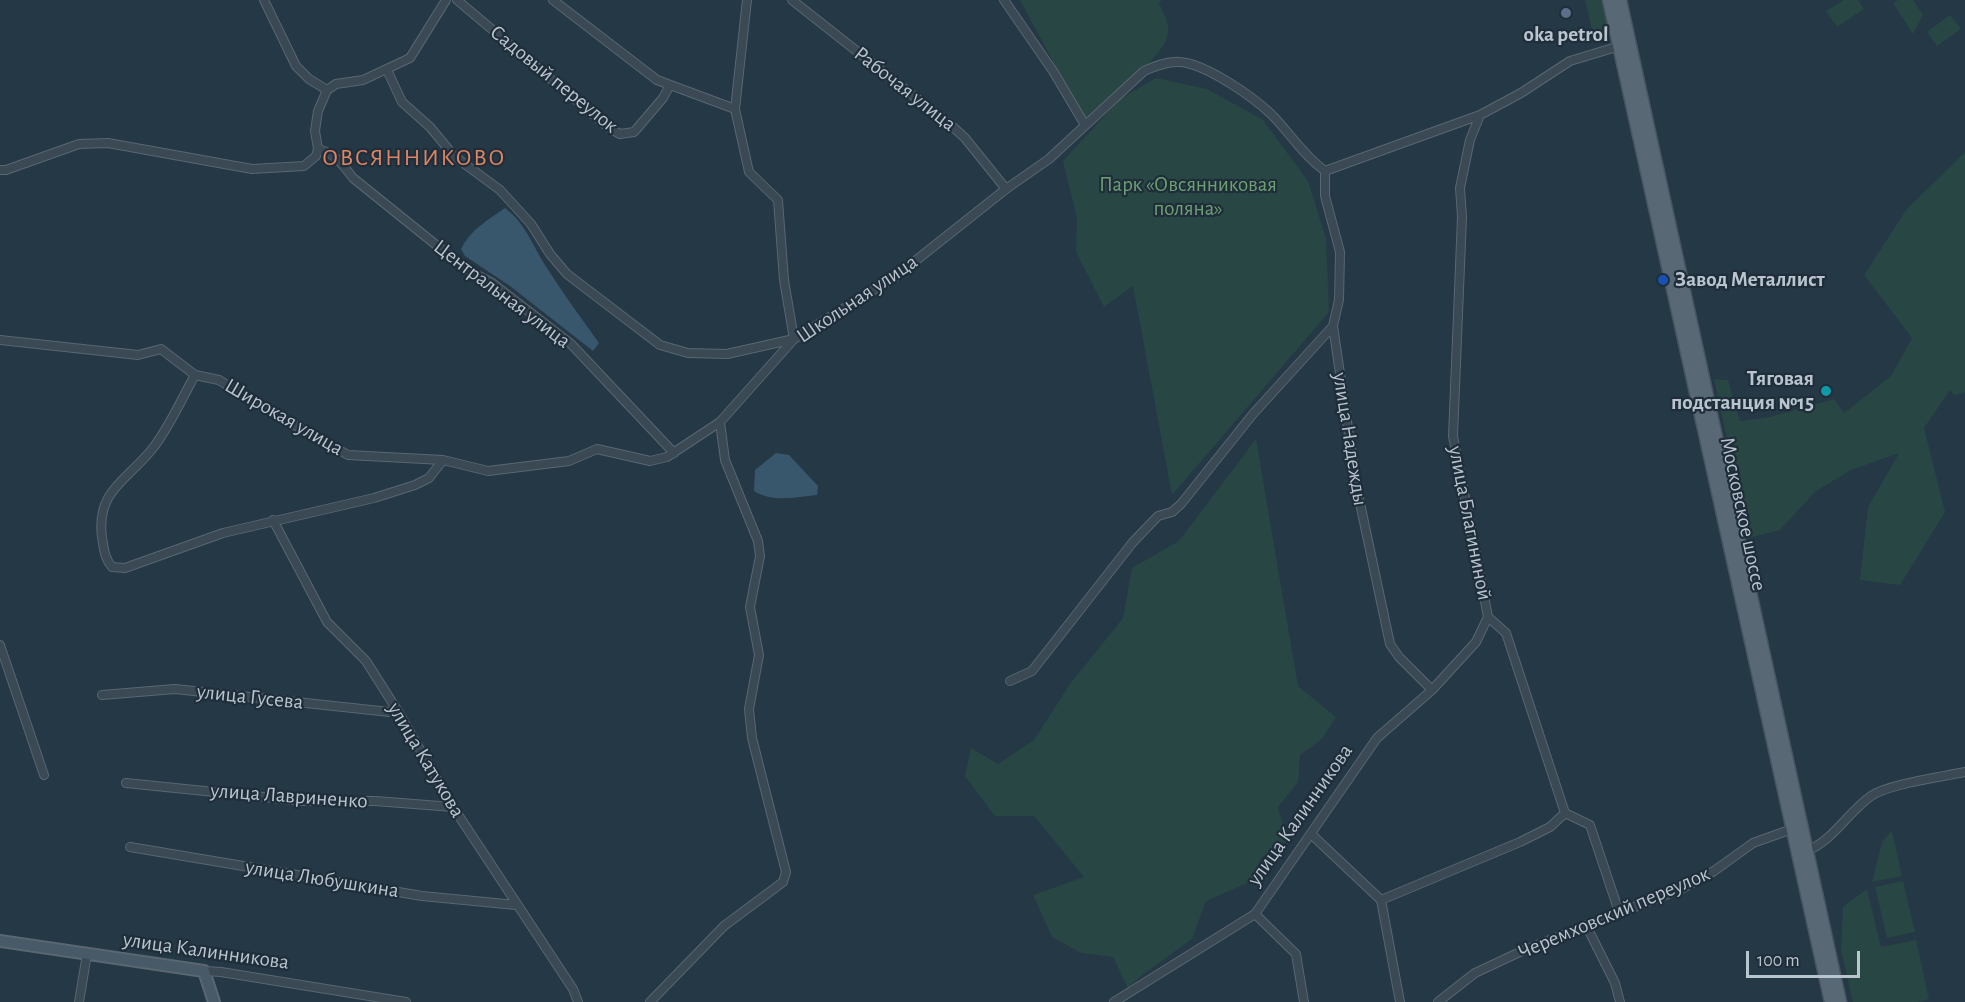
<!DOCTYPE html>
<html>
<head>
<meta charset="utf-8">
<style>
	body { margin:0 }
	#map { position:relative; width:1965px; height:1002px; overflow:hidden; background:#253845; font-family:"Alegreya Sans",sans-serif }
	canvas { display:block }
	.scale { position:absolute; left:1746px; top:951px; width:114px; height:27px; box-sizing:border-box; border:3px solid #b8c4ce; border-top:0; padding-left:8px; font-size:18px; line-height:21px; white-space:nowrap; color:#b8c4ce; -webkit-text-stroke:4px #1f2e3a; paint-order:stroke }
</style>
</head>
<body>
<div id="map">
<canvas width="1965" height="1002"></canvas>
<div class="scale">100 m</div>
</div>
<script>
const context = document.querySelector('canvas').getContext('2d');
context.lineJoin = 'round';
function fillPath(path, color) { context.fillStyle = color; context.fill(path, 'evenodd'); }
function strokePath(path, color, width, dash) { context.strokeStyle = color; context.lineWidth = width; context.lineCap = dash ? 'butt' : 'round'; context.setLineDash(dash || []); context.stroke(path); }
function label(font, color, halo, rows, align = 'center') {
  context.font = font + ' "Alegreya Sans",sans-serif'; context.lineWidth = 4.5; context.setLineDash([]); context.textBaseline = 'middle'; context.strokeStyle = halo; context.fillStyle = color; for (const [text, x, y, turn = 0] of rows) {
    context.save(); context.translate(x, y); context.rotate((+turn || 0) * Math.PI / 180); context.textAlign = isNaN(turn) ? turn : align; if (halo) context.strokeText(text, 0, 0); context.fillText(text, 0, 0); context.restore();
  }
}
fillPath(new Path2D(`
	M1020,0H1161L1159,4C1165,15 1172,28 1166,40C1157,63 1104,101 1084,119Z
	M1585,0H1605L1611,29L1600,42H1595Z
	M1844,0H1858L1864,9L1837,27L1826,11Z
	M1898,0H1913L1923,15L1913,34L1893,3Z
	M1950,15L1961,29L1937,46L1927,32Z
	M1156,78L1207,89L1263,120L1308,181L1326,238L1329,312L1172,495L1133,286L1104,307L1076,252L1077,219L1063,161L1120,99Z
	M1965,152V392L1954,395L1950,390L1924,428L1945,512L1900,585L1860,580L1868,507L1899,453L1851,470L1816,491L1780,530L1748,538L1714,379L1728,380L1740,421L1770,417L1834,399L1844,413L1891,376L1912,338L1864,275L1906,210Z
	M1256,439L1298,686L1336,717L1322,739L1300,755L1298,782L1278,807L1287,841L1261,858L1252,881L1206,901L1192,939L1145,973L1128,988L1113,957L1081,953L1052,937L1033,895L1084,877L1034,816H995L965,776L971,748L998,764L1034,740L1070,684L1123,618L1132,568L1179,541Z
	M1892,830L1902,876L1872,882L1882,842Z
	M1903,881L1915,932L1887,938L1875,887Z
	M1867,889L1881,947L1916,940L1929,999L1918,1002H1853L1841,950L1843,907Z`), '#284644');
fillPath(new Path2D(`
	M505,208C525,223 532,244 545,265C562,292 581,318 599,343L593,351L510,286L465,256L461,249C470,230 488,220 505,208Z
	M776,453L789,455L818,486L817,495C795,497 774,503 754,491L755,470Z`), '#38576c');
const minor = new Path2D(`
	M264,0L296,66L309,79L327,90
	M457,0L609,128L620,134L634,132L663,98L670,85
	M553,0L657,80L735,109
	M792,0L953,127L965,138L1006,189
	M1004,0L1053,71L1085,125
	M387,70L402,102L430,127L454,156L500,190L531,224L550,254L567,274L660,345L688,353L727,354L794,339L784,280L778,200L749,172L735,109L747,0
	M318,149C335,153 343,165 353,178L466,269L492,283L571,344L674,453
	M0,170H6L79,144L108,143L252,169L304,166L316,156L318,149L315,131L318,111L327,90L336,84L363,80L410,58L446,0
	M1325,171V196L1340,252L1339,300L1333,326L1357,489L1390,644L1399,657L1432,690
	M1325,171L1480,115L1521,93L1570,61L1623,45
	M0,340L138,355L161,349L195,375L219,380L257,404L348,455L443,460
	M195,375C181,400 170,426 153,448C128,480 96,490 102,537C104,549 104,557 112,567L125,568L223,533L374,498L415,485L429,478L443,460L488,471L569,461L597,449L650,461L667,457L720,422L794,339L895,277L1006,189L1049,159L1144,71C1155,66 1167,61 1180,62C1206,64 1252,96 1271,114C1290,133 1303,155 1325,171
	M273,520L327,622L366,661L399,713L453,807L573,989L578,1002
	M0,645L44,775
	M1010,681L1032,671L1133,542L1158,516L1172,512L1181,504L1253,414L1333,326
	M102,695L175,689L399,713
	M126,783L303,801H375L453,807
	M1565,813L1590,825L1619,912
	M1311,834L1381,900
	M130,847L422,896L516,905
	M1805,852C1834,840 1847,813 1871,796C1888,784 1942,777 1965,772
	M1255,914L1296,954L1304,1002
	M1586,925L1615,983L1620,1002
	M204,971L221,972L406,1002
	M79,1002L87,954
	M650,1002L724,926L783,882L786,872L752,738L749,709L759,655L750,607L760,556L758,541L725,460L720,422
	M1114,1002L1255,914L1377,738L1432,690L1476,642L1488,617
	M1400,1002L1381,900L1520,842L1550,827L1565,813L1506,633L1488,617L1453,436L1462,217L1460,188L1470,140L1480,115
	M1438,1002L1475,973L1522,951L1683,888L1714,871L1753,843L1792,829`);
const secondary = new Path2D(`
	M0,941L204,971L214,1002`);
const primary = new Path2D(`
	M1609,0L1831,1002
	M1620,0L1840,1002`);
strokePath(minor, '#596772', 10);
strokePath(secondary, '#596772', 14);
strokePath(primary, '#475561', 15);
strokePath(minor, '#3a4954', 8);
strokePath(secondary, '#485967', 10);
strokePath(primary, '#586874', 12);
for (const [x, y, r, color] of [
	[1566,13,6,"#5c6f8a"],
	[1663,280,6,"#1a4fb4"],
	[1826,391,6,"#0f9aa8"]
]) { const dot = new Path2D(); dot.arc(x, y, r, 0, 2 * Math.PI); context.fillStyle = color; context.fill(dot); strokePath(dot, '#1f2e3a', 2); }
label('bold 21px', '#b8c4ce', '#1f2e3a', [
	["oka petrol",1566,35],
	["Завод Металлист",1675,280,"left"],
	["Тяговая",1814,379,"right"],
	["подстанция №15",1814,403,"right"]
]);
label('21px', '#b8c4ce', '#1f2e3a', [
	["Садовый переулок",554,79,39],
	["Рабочая улица",905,89,38],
	["Центральная улица",502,294,37],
	["Школьная улица",857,299,-34],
	["Широкая улица",284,417,30],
	["улица Надежды",1350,439,81],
	["Московское шоссе",1743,514,78],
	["улица Благининой",1470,523,79],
	["улица Гусева",250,697,6],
	["улица Катукова",426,760,59],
	["улица Лавриненко",289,796,4],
	["улица Калинникова",1300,815,-55],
	["улица Любушкина",322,879,9],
	["Черемховский переулок",1614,913,-23],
	["улица Калинникова",206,951,8]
]);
label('21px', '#6da071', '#1f2e3a', [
	["Парк «Овсянниковая",1188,185],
	["поляна»",1188,209]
]);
context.letterSpacing = '1.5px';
label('24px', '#dd8463', '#1f2e3a', [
	["ОВСЯННИКОВО",414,158]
]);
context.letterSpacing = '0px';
</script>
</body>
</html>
